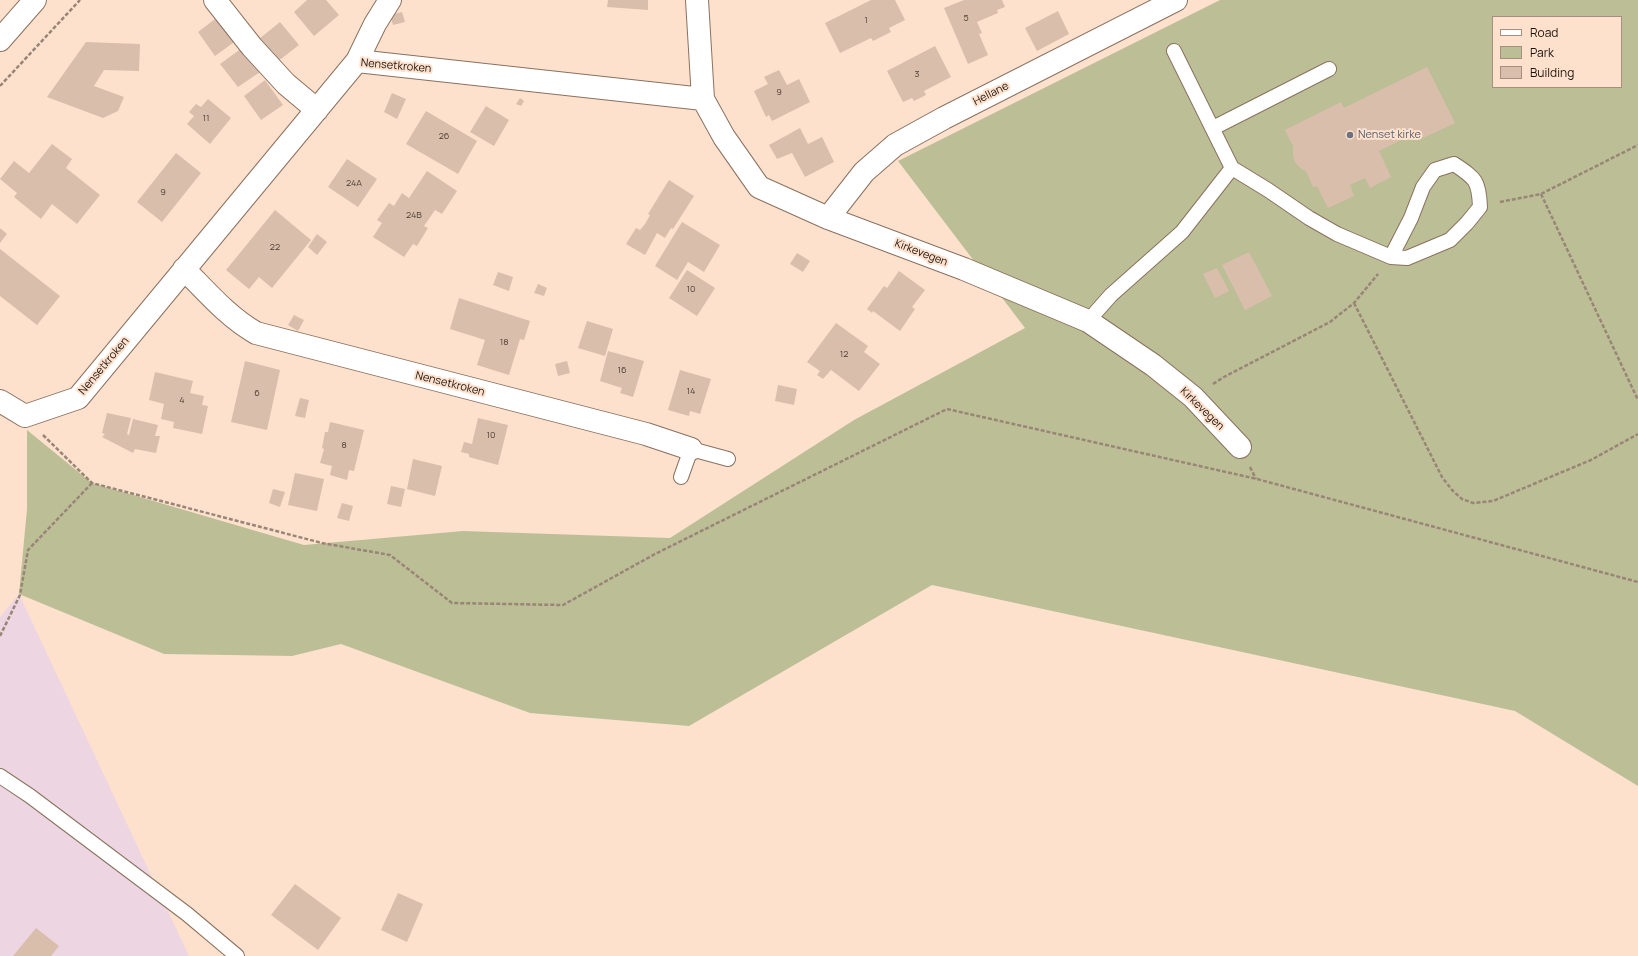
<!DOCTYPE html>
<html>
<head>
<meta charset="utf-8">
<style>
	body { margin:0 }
	#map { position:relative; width:1638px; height:956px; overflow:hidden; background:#fde1cd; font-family:Manrope,sans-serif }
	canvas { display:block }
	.legend { position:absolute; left:1492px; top:16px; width:130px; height:72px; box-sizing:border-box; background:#fde1cd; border:1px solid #a48f80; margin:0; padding:5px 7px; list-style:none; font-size:12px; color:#1e140d }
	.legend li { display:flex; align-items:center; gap:8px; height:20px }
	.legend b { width:20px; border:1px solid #a48f80 }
</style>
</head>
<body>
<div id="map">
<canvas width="1638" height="956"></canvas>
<ul class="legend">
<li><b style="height:5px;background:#fff"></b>Road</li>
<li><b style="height:11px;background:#bcbf95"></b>Park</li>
<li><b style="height:11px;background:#d9beab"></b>Building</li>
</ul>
</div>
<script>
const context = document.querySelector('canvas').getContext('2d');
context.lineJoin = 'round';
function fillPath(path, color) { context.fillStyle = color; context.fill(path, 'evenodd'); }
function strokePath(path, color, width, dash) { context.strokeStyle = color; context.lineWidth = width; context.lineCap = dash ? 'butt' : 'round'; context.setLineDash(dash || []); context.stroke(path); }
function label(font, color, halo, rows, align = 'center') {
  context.font = font + ' Manrope,sans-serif'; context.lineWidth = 4; context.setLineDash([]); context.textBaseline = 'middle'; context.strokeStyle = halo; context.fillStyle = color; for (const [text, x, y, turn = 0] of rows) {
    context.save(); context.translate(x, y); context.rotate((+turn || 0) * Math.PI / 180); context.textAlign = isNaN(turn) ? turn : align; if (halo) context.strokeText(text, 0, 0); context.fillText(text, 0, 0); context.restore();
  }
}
fillPath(new Path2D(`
	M19,594L189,956H0V617Z`), '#edd6e2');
fillPath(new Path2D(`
	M1220,0H1638V786L1515,711L932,585L689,726L530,713L341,644L292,656L164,654L19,594L27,509V430L92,483L304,545L463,531L670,538L854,420L1025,328L898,161ZM1493,17H1621V87H1493Z`), '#bcbf95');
fillPath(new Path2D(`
	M307,0H326L339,15L314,36L294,12Z
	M608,0H648V10L607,7Z
	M871,0H895L905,20L889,28L891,32L873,41L871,38L840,53L825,23Z
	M964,0H1002L1005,7L997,10L998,13L977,22L982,33L979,34L988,55L968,64L944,8Z
	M1058,11L1069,34L1037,51L1025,28Z
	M402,12L405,22L393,25L390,15Z
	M219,16L237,40L215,56L198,32Z
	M280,22L299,45L277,62L259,39Z
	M86,42L140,44L139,71L104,70L94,86L124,97L118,111L103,118L47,97Z
	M935,46L951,77L924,91L926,95L914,101L912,98L903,102L887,71Z
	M242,48L260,72L238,87L220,64Z
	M1427,67L1455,123L1423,138L1419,131L1379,151L1391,177L1370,188L1365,178L1350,185L1354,196L1328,208L1317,186L1313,187L1306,171L1300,168L1295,162L1293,155V146L1285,130L1341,102L1344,108Z
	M779,70L787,85L799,79L810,102L772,121L769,115L766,117L754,91L768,84L764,77Z
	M265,80L283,105L261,120L244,96Z
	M392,93L406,99L397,119L384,112Z
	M520,98L524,101L521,106L516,104Z
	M208,99L231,118L210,144L187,124L194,116L189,112L196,104L201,107Z
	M486,106L509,120L494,146L470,132Z
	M426,111L477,141L458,174L406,144Z
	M800,128L808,144L822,137L834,162L805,177L792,153L777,159L769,145Z
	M52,144L72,159L66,168L100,195L77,224L52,204L41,219L14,197L17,193L0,179L14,161L29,173Z
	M176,153L201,173L162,222L137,202Z
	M347,159L377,179L358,207L328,187Z
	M427,171L457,191L442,214L435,210L424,226L428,228L417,246L413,244L404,257L373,237L382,223L377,220L389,203L394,206L402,193L409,198Z
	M669,180L694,196L673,229L671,228L665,238L657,233L645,255L626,244L636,228L640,230L645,224L650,215L648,214Z
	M275,210L311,240L272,288L259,277L249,289L226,270Z
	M682,222L720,245L704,272L688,262L677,280L655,266Z
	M0,228L7,234L0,243Z
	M317,234L327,242L317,255L308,247Z
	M0,249L60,296L37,325L0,296Z
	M1249,252L1272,296L1245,310L1222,265Z
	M797,253L810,261L803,272L790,264Z
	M1217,268L1229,291L1215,298L1203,274Z
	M687,270L715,288L697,316L669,298Z
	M899,271L925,290L912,307L915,309L900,331L873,311L872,313L867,309L884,286L887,288Z
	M498,272L513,277L509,291L493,285Z
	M538,284L547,288L544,296L534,293Z
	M459,298L530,321L524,340L520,339L509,375L477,365L485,340L450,329Z
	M294,315L304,320L298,331L288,325Z
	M587,321L613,329L605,356L578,348Z
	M836,323L868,346L864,352L880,364L859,391L831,370L823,379L817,375L820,371L807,362Z
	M608,351L644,361L633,397L620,393L622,388L600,381Z
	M245,361L280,370L267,430L231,422Z
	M567,361L570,373L558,376L555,364Z
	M680,370L711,379L700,414L690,411L689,416L668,410Z
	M155,372L193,381L190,393L204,396L202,405L208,406L202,434L173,428L174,422L161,419L164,404L149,400Z
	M778,385L797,389L794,405L775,401Z
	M300,398L309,400L305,418L295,416Z
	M107,413L131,418L127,434L129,435L133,419L158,425L155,436H160L156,453L135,449L133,453L102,437L105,434L102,433Z
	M478,418L508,425L498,465L469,457V454L461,452L464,442L472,444Z
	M330,422L364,430L354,471L349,470L347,480L330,475L332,466L320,463L324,449L322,448L325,432H328Z
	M413,459L442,466L435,496L407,489Z
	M295,473L324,479L317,511L288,505Z
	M391,486L405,489L401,507L387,504Z
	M273,489L285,492L280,507L269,503Z
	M342,503L353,506L349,521L337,518Z
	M295,884L341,918L318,950L271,915Z
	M398,893L423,904L407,942L381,930Z
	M36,928L59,946L51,956H13Z`), '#d9beab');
const service = new Path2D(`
	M1174,51L1232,168L1268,190L1309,218L1337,234L1391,257L1407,258L1450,240L1467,223L1480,207C1479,180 1475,178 1454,164L1435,170L1423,187L1411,218L1391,257
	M1213,128L1329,69
	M1088,321L1111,295L1182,232L1232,168
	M681,477L691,449L728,459
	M0,776L30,796L187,914L237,956`);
const minor = new Path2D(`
	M215,0L252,47L286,84L317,110
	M697,0L703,99L724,137L759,187L828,218L964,269L1088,321L1153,365L1193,397L1240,447
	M357,61L375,24L390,0
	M828,218L864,172L895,145L944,118L1176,0
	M184,269C207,292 228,317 256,333L646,434L691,449
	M0,401L25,416L78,398L357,61L703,99`);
const trunk = new Path2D(`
	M0,40L35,0`);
strokePath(service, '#8a715f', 16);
strokePath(minor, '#8a715f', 24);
strokePath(trunk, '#8a715f', 24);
strokePath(new Path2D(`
	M0,86L80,0
	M1541,194L1638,400
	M1500,202L1541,194L1638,145
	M1354,303L1442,477L1452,490L1462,499L1473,503L1493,501L1591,460L1638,434
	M1213,384L1224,377L1330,322L1354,303L1378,274
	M43,435L92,483L322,543L390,555L452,603L563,605L655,554L947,409L1257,479L1638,582
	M1250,467L1256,479
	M0,636L20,595L28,550L92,483`), '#998577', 2.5, [4, 2]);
strokePath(service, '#fff', 14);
strokePath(minor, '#fff', 22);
strokePath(trunk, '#fff', 22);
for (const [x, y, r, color] of [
	[1350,135,4,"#6b7280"]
]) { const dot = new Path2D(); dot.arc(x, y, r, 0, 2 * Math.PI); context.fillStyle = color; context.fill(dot); strokePath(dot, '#fde1cd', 1.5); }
label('9px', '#4d3e34', null, [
	["5",966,18],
	["1",866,20],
	["3",917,74],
	["9",779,92],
	["11",206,118],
	["26",444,136],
	["24A",354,183],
	["9",163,192],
	["24B",414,215],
	["22",275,247],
	["10",691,289],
	["18",504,342],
	["12",844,354],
	["16",622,370],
	["14",691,391],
	["6",257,393],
	["4",182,400],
	["10",491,435],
	["8",344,445]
]);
label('11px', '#1e140d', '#fde1cd', [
	["Nensetkroken",396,66,5],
	["Hellane",991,94,-27],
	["Kirkevegen",921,253,21],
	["Nensetkroken",104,366,-50],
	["Nensetkroken",450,384,14],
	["Kirkevegen",1202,409,44]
]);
label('11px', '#5b616d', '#fde1cd', [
	["Nenset kirke",1358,135]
], 'left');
</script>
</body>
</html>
